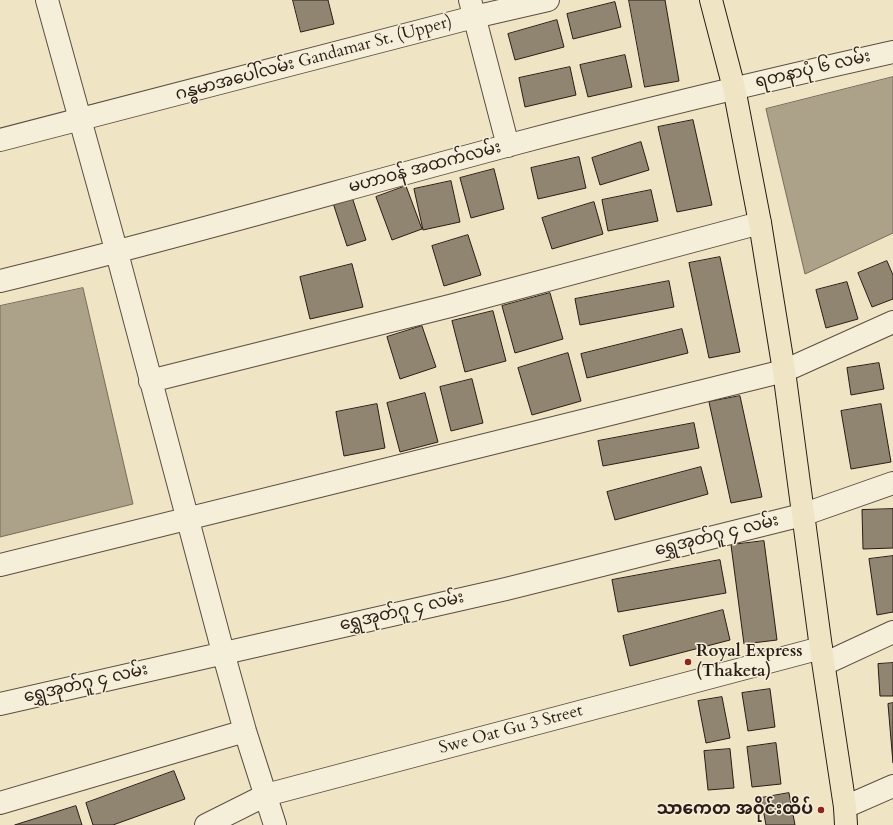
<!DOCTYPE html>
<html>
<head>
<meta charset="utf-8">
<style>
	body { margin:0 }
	canvas { display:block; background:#efe5c4 }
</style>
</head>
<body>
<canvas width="893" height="825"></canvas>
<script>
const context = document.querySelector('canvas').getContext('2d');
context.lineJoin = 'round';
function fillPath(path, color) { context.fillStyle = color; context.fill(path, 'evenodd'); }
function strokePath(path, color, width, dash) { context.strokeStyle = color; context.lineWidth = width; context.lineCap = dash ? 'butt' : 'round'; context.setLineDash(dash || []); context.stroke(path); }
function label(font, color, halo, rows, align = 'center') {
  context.font = font + ' Cardo,"Noto Sans Myanmar",serif'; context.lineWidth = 3; context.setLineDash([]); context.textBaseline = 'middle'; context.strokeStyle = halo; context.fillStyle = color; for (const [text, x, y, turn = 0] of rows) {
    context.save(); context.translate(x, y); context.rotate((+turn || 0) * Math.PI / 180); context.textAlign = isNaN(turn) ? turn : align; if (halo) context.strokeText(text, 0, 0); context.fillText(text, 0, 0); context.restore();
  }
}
const water = new Path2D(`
	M893,77V233L805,274L766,109Z
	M83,288L133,504L0,537V306Z`);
fillPath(water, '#aca189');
strokePath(water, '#786c5b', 1);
const building = new Path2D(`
	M293,0H328L334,24L301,32Z
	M629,0H665L679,81L645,87Z
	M615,2L621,27L573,39L567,14Z
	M557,20L564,47L515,60L508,34Z
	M625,55L632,87L588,97L580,65Z
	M570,67L576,95L525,107L519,78Z
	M693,120L712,205L677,212L658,127Z
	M641,142L649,170L600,185L592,158Z
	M579,157L586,188L538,199L531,168Z
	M494,169L504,209L471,218L460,178Z
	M451,181L460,222L423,230L414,189Z
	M406,186L422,229L392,240L376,197Z
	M651,190L658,221L608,231L602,200Z
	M352,197L366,240L347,246L333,203Z
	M594,202L603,234L552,249L542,218Z
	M468,235L481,275L444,286L432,246Z
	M720,257L740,352L709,358L689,263Z
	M887,261L893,275V299L872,307L858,273Z
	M352,264L363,307L310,319L300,277Z
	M669,281L674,307L580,325L575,299Z
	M847,282L858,319L826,328L816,290Z
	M550,293L563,339L515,353L502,306Z
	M493,311L506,361L465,372L452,321Z
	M422,326L436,367L400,379L387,337Z
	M682,329L688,353L587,378L581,354Z
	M568,353L581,401L532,415L518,368Z
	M879,363L884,389L851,395L847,368Z
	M472,379L483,423L451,431L440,387Z
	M425,393L438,442L400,452L387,403Z
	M740,396L762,497L731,503L709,402Z
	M377,404L385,448L344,456L336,412Z
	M881,404L891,462L851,469L841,411Z
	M694,423L699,448L603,466L598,441Z
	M701,467L708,494L615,520L607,492Z
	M893,509V548L863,549L862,510Z
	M764,541L777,640L744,644L731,545Z
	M893,556V612L877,615L869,559Z
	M720,560L726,593L618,612L612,580Z
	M723,610L730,640L630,666L623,636Z
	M893,663V696H880L878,664Z
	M770,689L775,727L748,731L742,693Z
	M722,697L730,738L706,743L698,701Z
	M893,703V763L888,704Z
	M776,743L781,784L752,787L747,747Z
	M730,749L734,788L708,790L704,751Z
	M174,771L185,799L113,825H93L86,803Z
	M789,793L795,825H766L761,798Z
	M76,806L82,825H15Z`);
fillPath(building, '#908570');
strokePath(building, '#2a1c16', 1);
const minor = new Path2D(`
	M47,0L117,253L223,652L245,731L275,825
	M470,0L508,146
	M0,140L474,17L548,0
	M0,281C170,240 337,191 506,146C634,112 763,81 893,52
	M150,381L450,306L760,223
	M0,565L784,371L893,322
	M824,664L893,632
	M0,704L506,589L802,515L893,483
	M0,803L245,731
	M845,807L893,786
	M206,825L266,795L821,648`);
const major = new Path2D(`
	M711,0L734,88L760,223L784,371L821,648L845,807L846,825`);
strokePath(minor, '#5b4e42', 24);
strokePath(major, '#2a1c16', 24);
strokePath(minor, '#f5eed9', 22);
strokePath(major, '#efe5c4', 22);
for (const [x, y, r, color] of [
	[688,662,4,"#8f2418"],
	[821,810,4,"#8f2418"]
]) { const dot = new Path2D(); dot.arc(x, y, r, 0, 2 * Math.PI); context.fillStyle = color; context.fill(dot); strokePath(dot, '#f5eed9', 1.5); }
label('17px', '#2a1c16', '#f5eed9', [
	["ဂန္ဓမာအပေါ်လမ်း Gandamar St. (Upper)",314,59,-15],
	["ရတနာပုံ ၆ လမ်း",813,70,-13],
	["မဟာဝန် အထက်လမ်း",425,168,-15],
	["ရွှေအုတ်ဂူ ၄ လမ်း",717,536,-14],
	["ရွှေအုတ်ဂူ ၄ လမ်း",402,612,-13],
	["ရွှေအုတ်ဂူ ၄ လမ်း",86,684,-13],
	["Swe Oat Gu 3 Street",511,730,-15]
]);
label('bold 17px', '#2a1c16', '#f5eed9', [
	["Royal Express",696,652],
	["(Thaketa)",696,672],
	["သာကေတ အဝိုင်းထိပ်",813,810,"right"]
], 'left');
</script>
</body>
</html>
